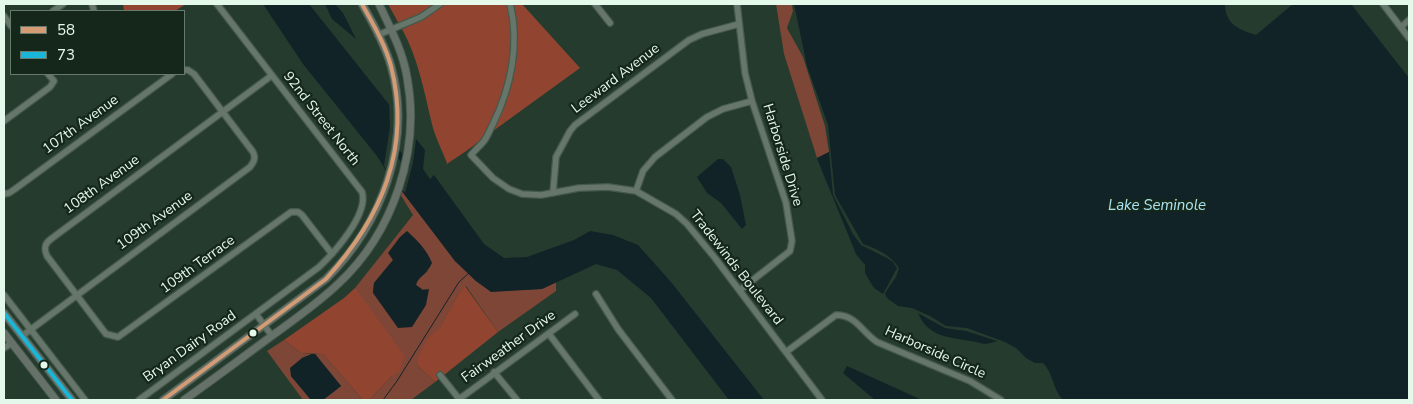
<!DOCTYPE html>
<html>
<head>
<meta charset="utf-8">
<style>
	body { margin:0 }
	#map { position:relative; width:1413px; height:404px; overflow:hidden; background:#253b2e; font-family:"Nunito Sans",sans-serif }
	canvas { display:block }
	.frame { position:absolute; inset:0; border:5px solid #e4f9ea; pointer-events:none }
	.legend { position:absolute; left:10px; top:10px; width:175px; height:65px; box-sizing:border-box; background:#15261b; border:1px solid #687a6e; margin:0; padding:6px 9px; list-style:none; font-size:15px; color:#e4f9ea }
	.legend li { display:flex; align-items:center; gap:10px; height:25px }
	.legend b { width:25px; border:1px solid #687a6e }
</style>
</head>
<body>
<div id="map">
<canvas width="1413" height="404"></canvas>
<div class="frame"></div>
<ul class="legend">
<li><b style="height:6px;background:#d39c74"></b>58</li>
<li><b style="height:6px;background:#1ab6d8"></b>73</li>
</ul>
</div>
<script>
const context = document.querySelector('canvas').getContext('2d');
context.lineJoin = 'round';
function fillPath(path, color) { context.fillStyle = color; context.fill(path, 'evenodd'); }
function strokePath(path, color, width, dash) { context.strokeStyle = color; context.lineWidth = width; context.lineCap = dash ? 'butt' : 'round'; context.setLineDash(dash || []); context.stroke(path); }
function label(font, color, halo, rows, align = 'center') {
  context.font = font + ' "Nunito Sans",sans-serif'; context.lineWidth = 4.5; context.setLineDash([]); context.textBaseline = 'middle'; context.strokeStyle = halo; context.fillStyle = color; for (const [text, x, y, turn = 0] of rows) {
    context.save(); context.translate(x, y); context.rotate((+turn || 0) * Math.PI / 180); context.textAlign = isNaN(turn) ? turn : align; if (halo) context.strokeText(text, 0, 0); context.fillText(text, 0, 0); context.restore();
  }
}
fillPath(new Path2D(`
	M776,4L792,5L793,11L787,28L803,57L825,126L829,152L817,158L784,54Z
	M401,190L455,261L476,281L491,291L542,289L556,282V291L498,332L466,286L457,296L440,329L428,337L418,366L435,382L411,400H369L392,376L355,288L413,215L400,194ZM393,260L428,271L417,280L416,285L423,290L428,289L373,293L374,283Z
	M284,340L301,353L312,354L302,358L291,376L311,400H303L267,351Z
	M315,354H323L363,400H323L341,386Z`), '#7d4637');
fillPath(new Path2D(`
	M123,4H186L175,11H124Z
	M388,4H435L419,14L399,24Z
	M445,4H507C517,43 509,84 492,120C489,125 487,132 483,137C477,145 455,158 446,165L447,163C442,150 435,137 432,124C424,91 418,58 402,29L423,19Z
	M513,4H522L580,68L493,131C512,91 523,48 513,4Z
	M465,286L498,332L444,375L441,371L437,374L440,378L435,382L418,366L417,360L428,337L440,328L457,296Z
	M355,288L404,355L400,371L392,376L369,400H363L323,354L301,353L284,340L344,298Z`), '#914531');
fillPath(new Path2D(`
	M263,4H309L395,112L387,172L377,156L303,64Z
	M325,4H335L343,13L356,39L332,19Z
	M794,4H1225C1225,24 1239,30 1256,35L1293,4H1351L1409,78V400H1063C1052,388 1054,374 1043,363H1035L1026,358L1016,348L1005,342L967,328L946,326L930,316L912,308L898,306L887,298L885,293L896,277L899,268C891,255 877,249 863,244L835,195L828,125L807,66Z
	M412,134L425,150L423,169L430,179L434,175L484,244L504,258L527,257L574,240L590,231L613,235L638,245L671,282L764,400H729L651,298L617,270L596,264L542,289L491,292L476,281L455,261L401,190Z
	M829,152L833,195L853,234L861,245L887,258L893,262L897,268L883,294L874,288L865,273V265L856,254L820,166L817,158Z
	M718,159H723L731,167L740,195L746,225L742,229L721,203L707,193L697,177Z
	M407,231C417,240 427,250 432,263C428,273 417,278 416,285L423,290L429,289L426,305L412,327L398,328L373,293L374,283L393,260L388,253L400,237Z
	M918,313L945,328L966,331L997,341C983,346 984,343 971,341C948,337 928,337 918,313Z
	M312,354H315L341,386L323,400H311L291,376L290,368L302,358Z
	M847,366L922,400H875L843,373Z`), '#112327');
fillPath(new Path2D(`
	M389,101L397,110L389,173L384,166L390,127Z
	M412,131L417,135L416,140L413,163L405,193L400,187Z`), '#253b2e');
strokePath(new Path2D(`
	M383,400L397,381L459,282L469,273`), '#112327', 1);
strokePath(new Path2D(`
	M395,149L407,165`), '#112327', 5.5);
const minor = new Path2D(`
	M92,4L94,11
	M510,4C520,44 511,87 493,124C490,129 488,136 484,141C480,146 475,150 471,155L493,178L509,189L522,194L541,195L579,188L608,187L636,191L676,214L687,224L715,258L822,400
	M595,4L610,23
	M737,4L745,73L752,101L786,203L792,241L790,251L740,290
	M1383,4L1409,38
	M53,11L63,4
	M4,16L11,26
	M1401,27L1409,20
	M378,35L421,17L440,4
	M271,76L51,239C44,244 44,249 47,256L106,334L118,337L291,212H298L302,215L332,254
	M4,121L50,87L54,81L48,74
	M636,191L643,171L655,157L707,117L723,109L752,101
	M553,193L556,157L570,131L575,125L689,40L702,34L739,24
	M4,194L9,193L15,189L172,74
	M596,294L618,329L672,400
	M4,295L85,400
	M256,314L272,336
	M549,334L599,400
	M22,336L250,167C254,162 256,158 253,152L194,74L188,70H184
	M4,348L12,343
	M786,352L836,315C856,315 861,331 877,342L970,381L1001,400
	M494,372L517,400
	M440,375L460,400
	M139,400L319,267C334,253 369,214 362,192L217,4
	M458,400L575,314`);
const major = new Path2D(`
	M4,313L72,400
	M4,333L56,400
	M163,400L326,279C381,225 413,143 391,66C385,45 373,23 362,4
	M184,400C214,379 243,357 273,335C295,319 318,303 338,284C393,233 421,151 407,77C403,52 390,27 379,4`);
strokePath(minor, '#45584c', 8);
strokePath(major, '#45584c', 9);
strokePath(minor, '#66766a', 5.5);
strokePath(major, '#66716a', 7);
strokePath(new Path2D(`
	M163,400L326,279C381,218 412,149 391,66C385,44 373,24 362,4`), '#d39c74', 4);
strokePath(new Path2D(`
	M4,313L72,400`), '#1ab6d8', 4);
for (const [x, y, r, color] of [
	[253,333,4.5,"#e4f9ea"],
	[44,365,4.5,"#e4f9ea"]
]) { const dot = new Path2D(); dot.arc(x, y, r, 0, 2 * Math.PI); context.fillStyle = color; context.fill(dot); strokePath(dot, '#15261b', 2); }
label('14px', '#e4f9ea', '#15261b', [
	["Leeward Avenue",616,79,-37],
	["92nd Street North",321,119,52],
	["107th Avenue",81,125,-36],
	["Harborside Drive",782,155,73],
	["108th Avenue",102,185,-36],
	["109th Avenue",155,221,-36],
	["109th Terrace",198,265,-36],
	["Tradewinds Boulevard",736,268,52],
	["Bryan Dairy Road",190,347,-36],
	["Fairweather Drive",509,347,-36],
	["Harborside Circle",935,353,24]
]);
label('italic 15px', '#aae4f3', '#15261b', [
	["Lake Seminole",1157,206]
]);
</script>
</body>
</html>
